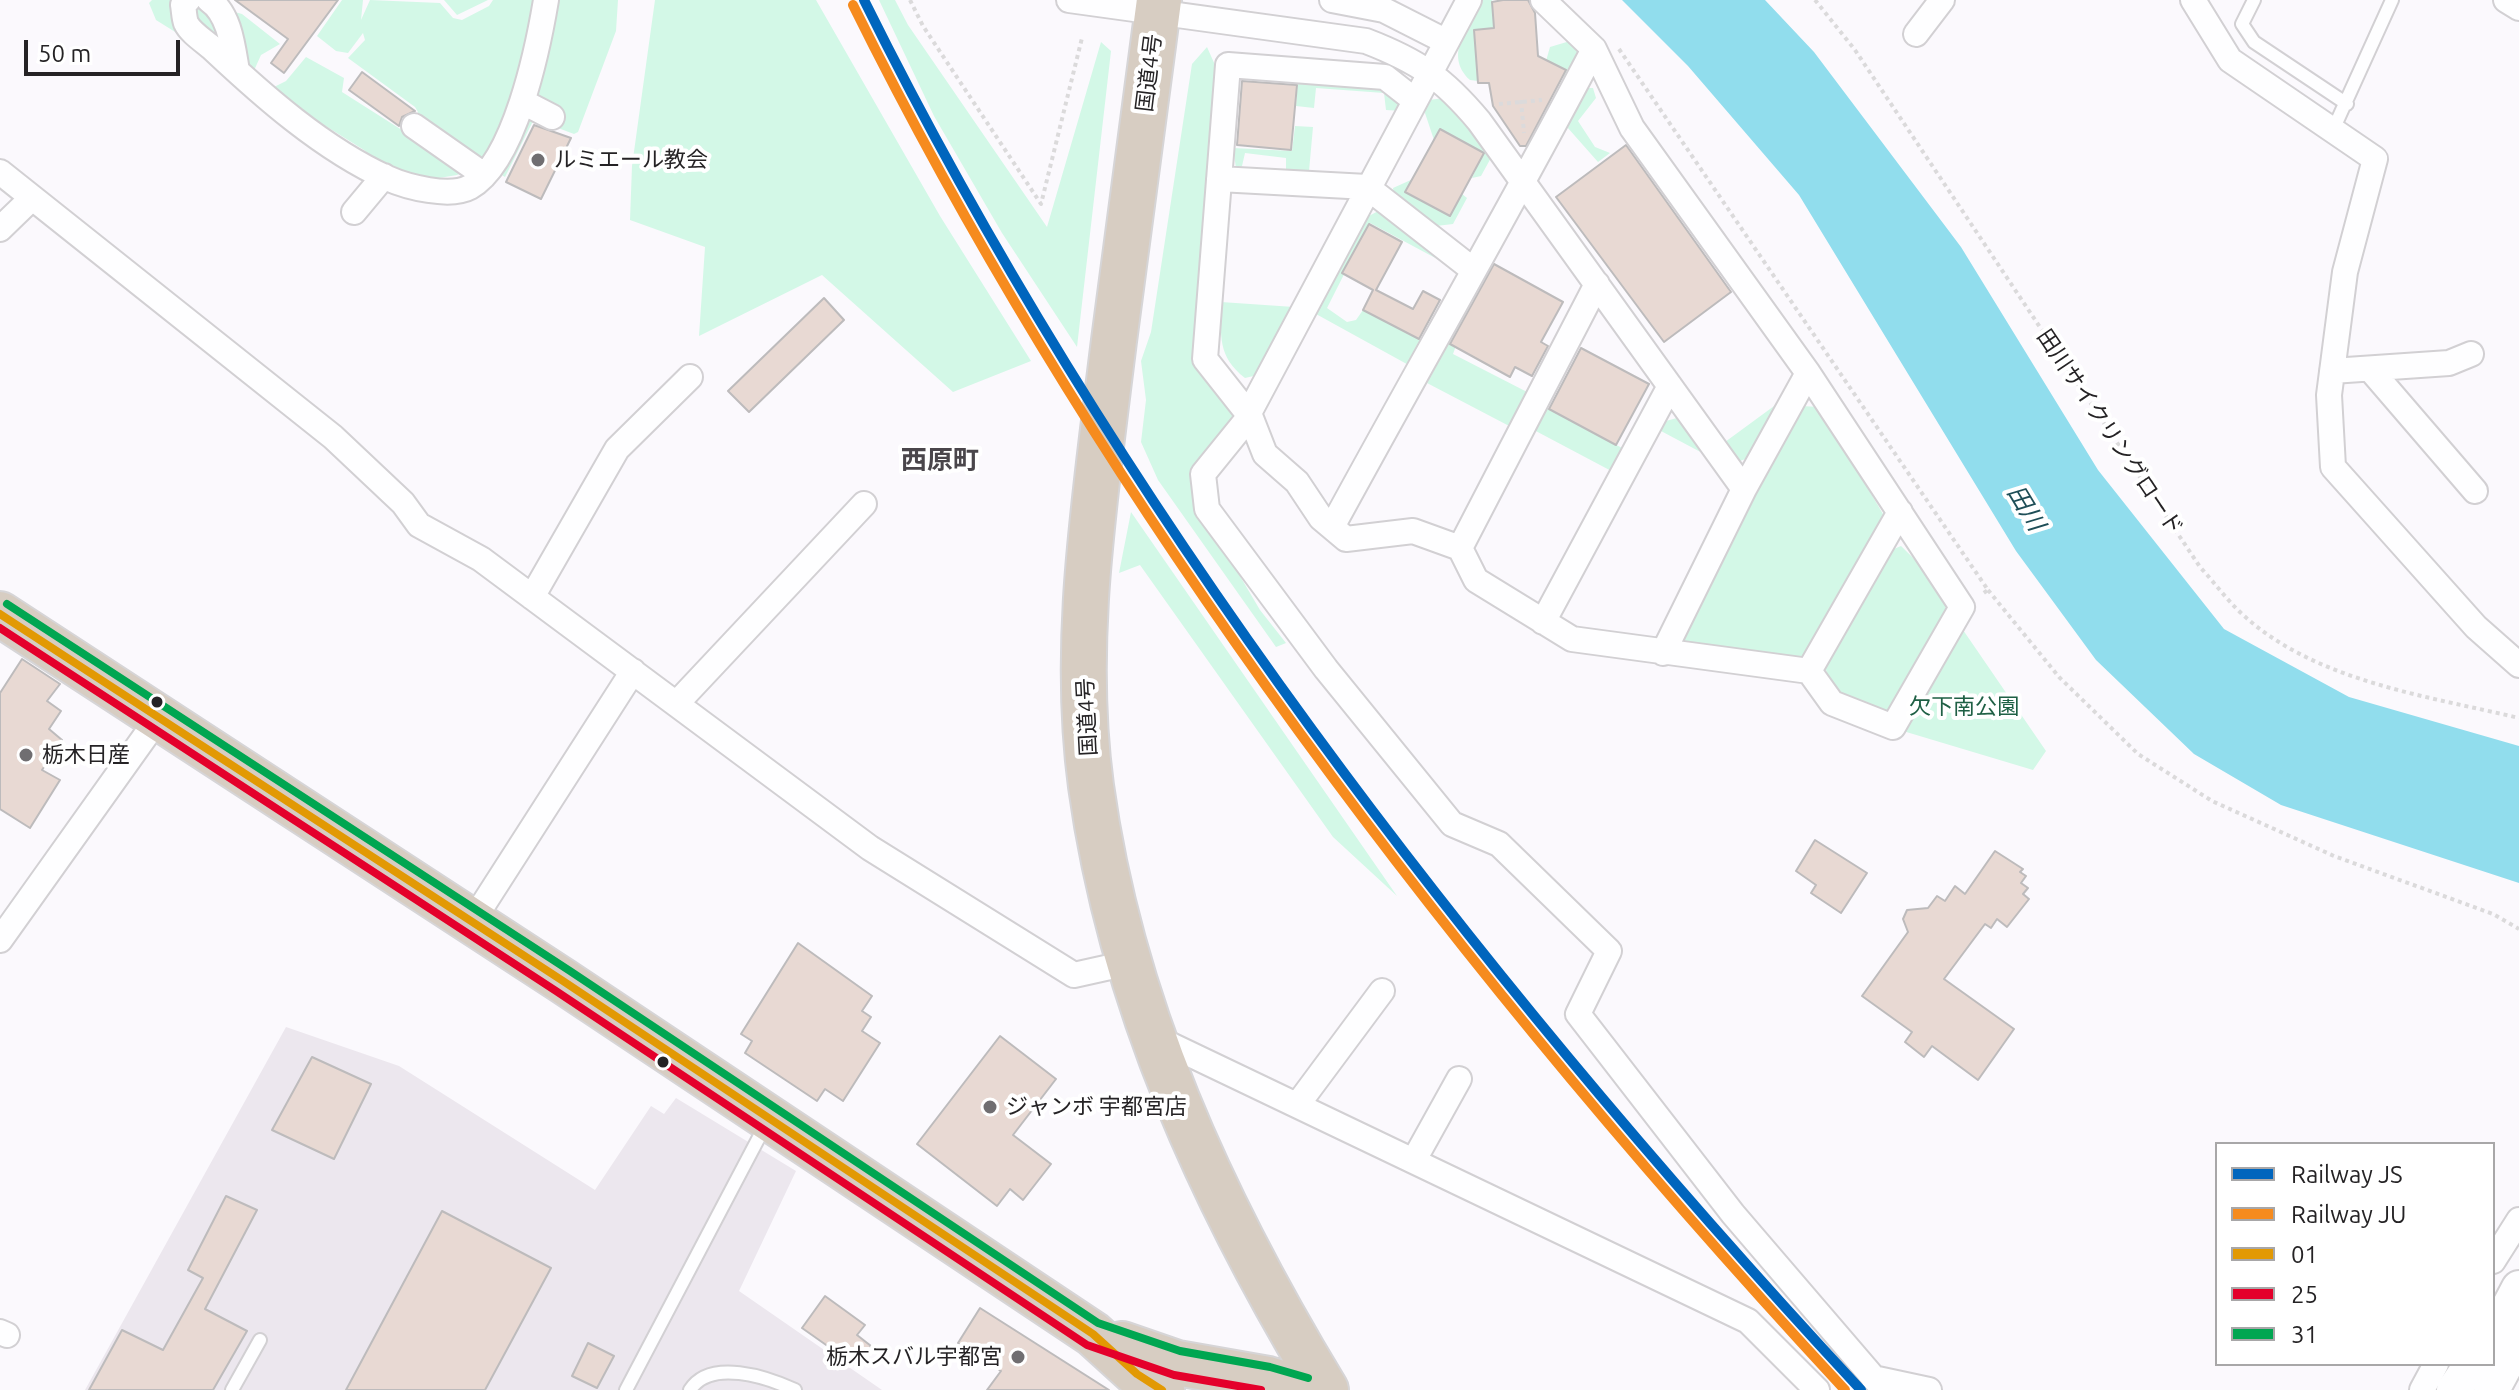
<!DOCTYPE html>
<html>
<head>
<meta charset="utf-8">
<style>
	body { margin:0 }
	#map { position:relative; width:2519px; height:1390px; overflow:hidden; background:#fbf9fd; font-family:Ubuntu,sans-serif }
	canvas { display:block }
	.legend { position:absolute; left:2215px; top:1142px; width:280px; height:224px; box-sizing:border-box; background:#fff; border:2px solid #a8a7a8; margin:0; padding:10px 14px; list-style:none; font-size:24px; color:#252325 }
	.legend li { display:flex; align-items:center; gap:16px; height:40px }
	.legend b { width:40px; border:2px solid #a8a7a8 }
	.scale { position:absolute; left:24px; top:40px; width:156px; height:36px; box-sizing:border-box; border:4px solid #252325; border-top:0; padding-left:10px; font-size:24px; line-height:28px; white-space:nowrap; color:#252325; -webkit-text-stroke:6px #fff; paint-order:stroke }
</style>
</head>
<body>
<div id="map">
<canvas width="2519" height="1390"></canvas>
<ul class="legend">
<li><b style="height:10px;background:#0065bd"></b>Railway JS</li>
<li><b style="height:10px;background:#f68b1e"></b>Railway JU</li>
<li><b style="height:10px;background:#e29904"></b>01</li>
<li><b style="height:10px;background:#e4002b"></b>25</li>
<li><b style="height:10px;background:#00a651"></b>31</li>
</ul>
<div class="scale">50 m</div>
</div>
<script>
const context = document.querySelector('canvas').getContext('2d');
context.lineJoin = 'round';
function fillPath(path, color) { context.fillStyle = color; context.fill(path, 'evenodd'); }
function strokePath(path, color, width, dash) { context.strokeStyle = color; context.lineWidth = width; context.lineCap = dash ? 'butt' : 'round'; context.setLineDash(dash || []); context.stroke(path); }
function label(font, color, halo, rows, align = 'center') {
  context.font = font + ' Ubuntu,"Noto Sans JP",sans-serif'; context.lineWidth = 8; context.setLineDash([]); context.textBaseline = 'middle'; context.strokeStyle = halo; context.fillStyle = color; for (const [text, x, y, turn = 0] of rows) {
    context.save(); context.translate(x, y); context.rotate((+turn || 0) * Math.PI / 180); context.textAlign = isNaN(turn) ? turn : align; if (halo) context.strokeText(text, 0, 0); context.fillText(text, 0, 0); context.restore();
  }
}
fillPath(new Path2D(`
	M286,1027L399,1066L595,1190L651,1106L664,1114L676,1098L796,1171L739,1291L882,1390H85Z`), '#ece7ee');
fillPath(new Path2D(`
	M152,0H191L242,14L280,44L261,55L252,75L268,90L286,81L306,57L344,78L342,92L405,132L418,112L415,107L348,58L365,40L363,33L348,53L336,51L317,36L342,0H363L361,20L370,0L440,3L453,18L462,20L489,6L493,0H618L616,31L578,132L574,134L534,119L505,177L482,163L457,175L403,184L364,150L156,20L149,3Z
	M444,0H488L457,15Z
	M655,0H816L940,216L1031,361L953,392L822,275L699,336L705,247L630,220L632,166Z
	M879,0H895L908,25L1047,227L1101,42L1111,51L1077,347L1002,233L934,116Z
	M1483,0H1492L1494,28L1474,30L1478,81L1470,80C1443,55 1469,25 1483,0Z
	M1570,41L1583,50L1568,79L1544,68L1550,47Z
	M1207,47L1219,74L1199,364L1240,416L1198,505L1260,610L1286,643L1276,647L1158,480L1141,442L1146,400L1141,361L1151,332L1192,64Z
	M1298,80H1369L1398,92L1402,111L1386,110L1384,93L1316,88L1314,108L1296,106Z
	M1586,88H1593L1596,98L1578,121L1595,147L1610,153L1598,162L1567,127L1575,105Z
	M1444,98L1492,156L1481,176L1472,178L1483,153L1441,130L1434,140L1424,110L1429,100Z
	M1295,126L1313,127L1309,171H1286V158L1245,153L1242,166L1236,168L1233,148L1292,151Z
	M1413,179L1406,192L1449,216L1462,194L1467,198L1453,224L1436,226L1394,194L1393,188Z
	M1384,208L1454,268L1370,223L1327,308L1347,322L1356,320L1363,310L1424,342L1414,368L1316,314L1365,218Z
	M1472,301L1453,354L1531,394L1513,428L1427,383Z
	M1221,302L1294,307L1262,374L1245,378C1217,356 1221,336 1221,302Z
	M1785,398L1751,457L1740,461L1725,442Z
	M1801,406L1820,407L1883,514L1882,527L1801,661L1683,648L1677,637Z
	M1544,407L1626,450L1617,474L1532,429Z
	M1684,416L1708,456L1661,431L1666,421Z
	M1131,512L1397,896L1333,837L1140,565L1119,573Z
	M1901,546C1920,564 1946,592 1948,619L1898,709L1886,713C1854,700 1833,700 1824,663L1889,551Z
	M1961,627L2046,751L2033,770L1903,731Z`), '#d3f8e7');
fillPath(new Path2D(`
	M1622,0H1765L1814,52L1961,247L2098,470L2224,629L2349,697L2519,746V883L2281,805L2194,754L2096,660L2016,551L1799,195L1688,66Z`), '#91dded');
const building = new Path2D(`
	M235,0H338L284,73L271,63L288,39Z
	M1503,0H1528L1535,13L1538,56L1566,70L1526,146H1520L1493,106L1489,83H1478L1474,30L1494,28L1492,2Z
	M362,72L415,111L402,117L399,126L349,90Z
	M1242,81L1297,85L1291,150L1237,145Z
	M534,125L571,138L541,199L506,182Z
	M1440,129L1484,153L1450,216L1405,192Z
	M1626,145L1731,292L1664,342L1556,197Z
	M1369,224L1402,242L1376,290L1413,309L1423,291L1440,300L1419,339L1363,310L1373,290L1342,273Z
	M1494,264L1563,302L1541,342L1548,346L1532,376L1515,367L1510,377L1450,344Z
	M824,298L844,320L749,412L728,391Z
	M1581,348L1649,384L1616,445L1549,409Z
	M22,659L60,684L47,701L61,711L49,729L62,740L42,770L60,780L30,828L0,809V693Z
	M1815,840L1867,873L1841,913L1811,893L1816,885L1796,871Z
	M1995,851L2023,869L2020,872L2026,876L2021,883L2028,888L2023,894L2029,899L2007,927L1997,919L1991,928L1985,924L1944,979L2014,1029L1978,1080L1932,1046L1924,1057L1905,1042L1912,1032L1862,996L1908,932L1903,919L1907,910L1928,908L1937,896L1945,901L1955,886L1965,894Z
	M798,943L872,996L862,1011L871,1017L862,1031L880,1043L843,1101L825,1089L817,1101L745,1053L752,1041L741,1034Z
	M1000,1036L1056,1079L1013,1135L1051,1164L1023,1200L1010,1189L997,1206L917,1144Z
	M312,1057L371,1084L334,1159L272,1130Z
	M226,1196L257,1210L205,1309L247,1331L213,1390H89L122,1330L163,1350L203,1278L188,1270Z
	M442,1211L551,1268L485,1390H346Z
	M825,1296L865,1325L857,1335L871,1346L856,1366L802,1328Z
	M980,1308L1109,1390H987L1001,1371L958,1343Z
	M588,1343L614,1356L597,1388L572,1376Z`);
fillPath(building, '#e8d9d3');
strokePath(building, '#bdbbbc', 2);
const lane = new Path2D(`
	M2254,0L2242,24L2254,42L2347,104
	M2333,130L2392,0
	M232,1390L260,1340
	M626,1390L766,1124
	M690,1390C710,1358 767,1377 795,1390`);
const street = new Path2D(`
	M188,0L183,5C184,10 184,18 186,23C190,32 204,41 212,48C263,96 323,149 387,178C407,187 450,198 470,187C515,162 538,48 546,0
	M209,0C230,14 233,48 237,71
	M1069,0L1366,41C1418,61 1443,78 1479,121L1744,489
	M1332,0L1384,10L1445,41
	M1543,0L1594,49
	M2193,0L2230,60L2375,159L2345,272L2329,395L2333,467L2476,627L2519,665
	M2506,0L2519,8
	M1916,34L1942,0
	M1413,99L1385,77L1228,65L1205,359L1250,416L1203,474L1207,509L1326,669L1452,824L1499,844L1609,951L1578,1014L1733,1214L1884,1390
	M523,102L552,117
	M414,126L484,175
	M0,172L333,437L403,503L419,525L481,559L870,848L1074,975L1128,963
	M1219,179L1367,187L1472,269
	M354,212L384,176
	M0,229L32,198
	M2370,369L2475,491
	M2332,371L2449,363L2471,354
	M1332,527C1419,367 1510,210 1594,49L1632,128L1808,373L1962,607L1893,727L1832,703L1809,671L1572,639L1476,580L1460,548L1413,531L1346,539L1321,518L1297,482L1265,454L1249,413L1469,0
	M1460,548L1597,284
	M532,597L617,449L690,377
	M1543,622L1670,386
	M1663,653L1744,489L1808,373
	M1809,671L1900,512
	M677,703L864,504
	M472,922L633,671
	M0,940L159,717
	M1154,1037L1748,1321L1817,1390
	M1298,1104L1382,991
	M1414,1160L1459,1079
	M2493,1261L2519,1220
	M0,1332L7,1335
	M1873,1378L1929,1390
	M2422,1390L2436,1364`);
const secondary = new Path2D(`
	M2493,1337L2519,1288
	M2454,1390L2472,1364
	M2492,1390L2519,1340`);
const highway = new Path2D(`
	M1159,0C1141,129 1124,259 1108,389C1092,520 1073,653 1091,786C1121,1005 1213,1203 1326,1390
	M0,614L563,981L1093,1334L1137,1374L1162,1390
	M1122,1344L1177,1363L1268,1379L1305,1390`);
strokePath(lane, '#d2d0d3', 16);
strokePath(street, '#d2d0d3', 28);
strokePath(secondary, '#d2d0d3', 38);
strokePath(highway, '#d6d5d7', 48);
strokePath(new Path2D(`
	M910,0L923,26L1041,204L1082,38
	M1815,0L1855,50L2200,567C2214,582 2226,599 2241,613C2313,681 2427,696 2519,718
	M1619,49L1988,590L1981,595
	M1521,100L1524,133
	M1499,104L1542,100
	M1988,590L2059,677L2138,754L2212,801L2334,856L2493,914L2519,929`), '#dbdadb', 4, [4, 4]);
strokePath(lane, '#fefeff', 12);
strokePath(street, '#fefeff', 24);
strokePath(secondary, '#fefeff', 34);
strokePath(highway, '#d7cdc2', 44);
strokePath(new Path2D(`
	M0,614L563,981L1093,1334L1137,1374L1162,1390`), '#e29904', 8);
strokePath(new Path2D(`
	M0,628L556,991L1087,1345L1174,1375L1261,1390`), '#e4002b', 8);
strokePath(new Path2D(`
	M7,604L570,971L1098,1323L1180,1351L1270,1367L1308,1378`), '#00a651', 8);
strokePath(new Path2D(`
	M864,0C1116,509 1476,975 1861,1390`), '#0065bd', 10);
strokePath(new Path2D(`
	M853,5C1103,510 1463,978 1845,1390`), '#f68b1e', 10);
for (const [x, y, r, color] of [
	[538,160,8,"#706e71"],
	[157,702,7,"#252325"],
	[26,755,8,"#706e71"],
	[663,1062,7,"#252325"],
	[990,1107,8,"#706e71"],
	[1018,1357,8,"#706e71"]
]) { const dot = new Path2D(); dot.arc(x, y, r, 0, 2 * Math.PI); context.fillStyle = color; context.fill(dot); strokePath(dot, '#fff', 3); }
label('22px', '#252325', '#fff', [
	["国道4号",1149,73,-83],
	["田川サイクリングロード",2110,432,56],
	["国道4号",1087,717,-93]
]);
label('22px', '#252325', '#fff', [
	["ルミエール教会",554,160],
	["栃木日産",42,755],
	["ジャンボ 宇都宮店",1006,1107],
	["栃木スバル宇都宮",1002,1357,"right"]
], 'left');
label('22px', '#1f6045', '#fff', [
	["欠下南公園",1964,707]
]);
label('italic 24px', '#1e4e57', '#fff', [
	["田川",2026,508,59]
]);
label('bold 26px', '#4a464b', '#fff', [
	["西原町",940,460]
]);
</script>
</body>
</html>
